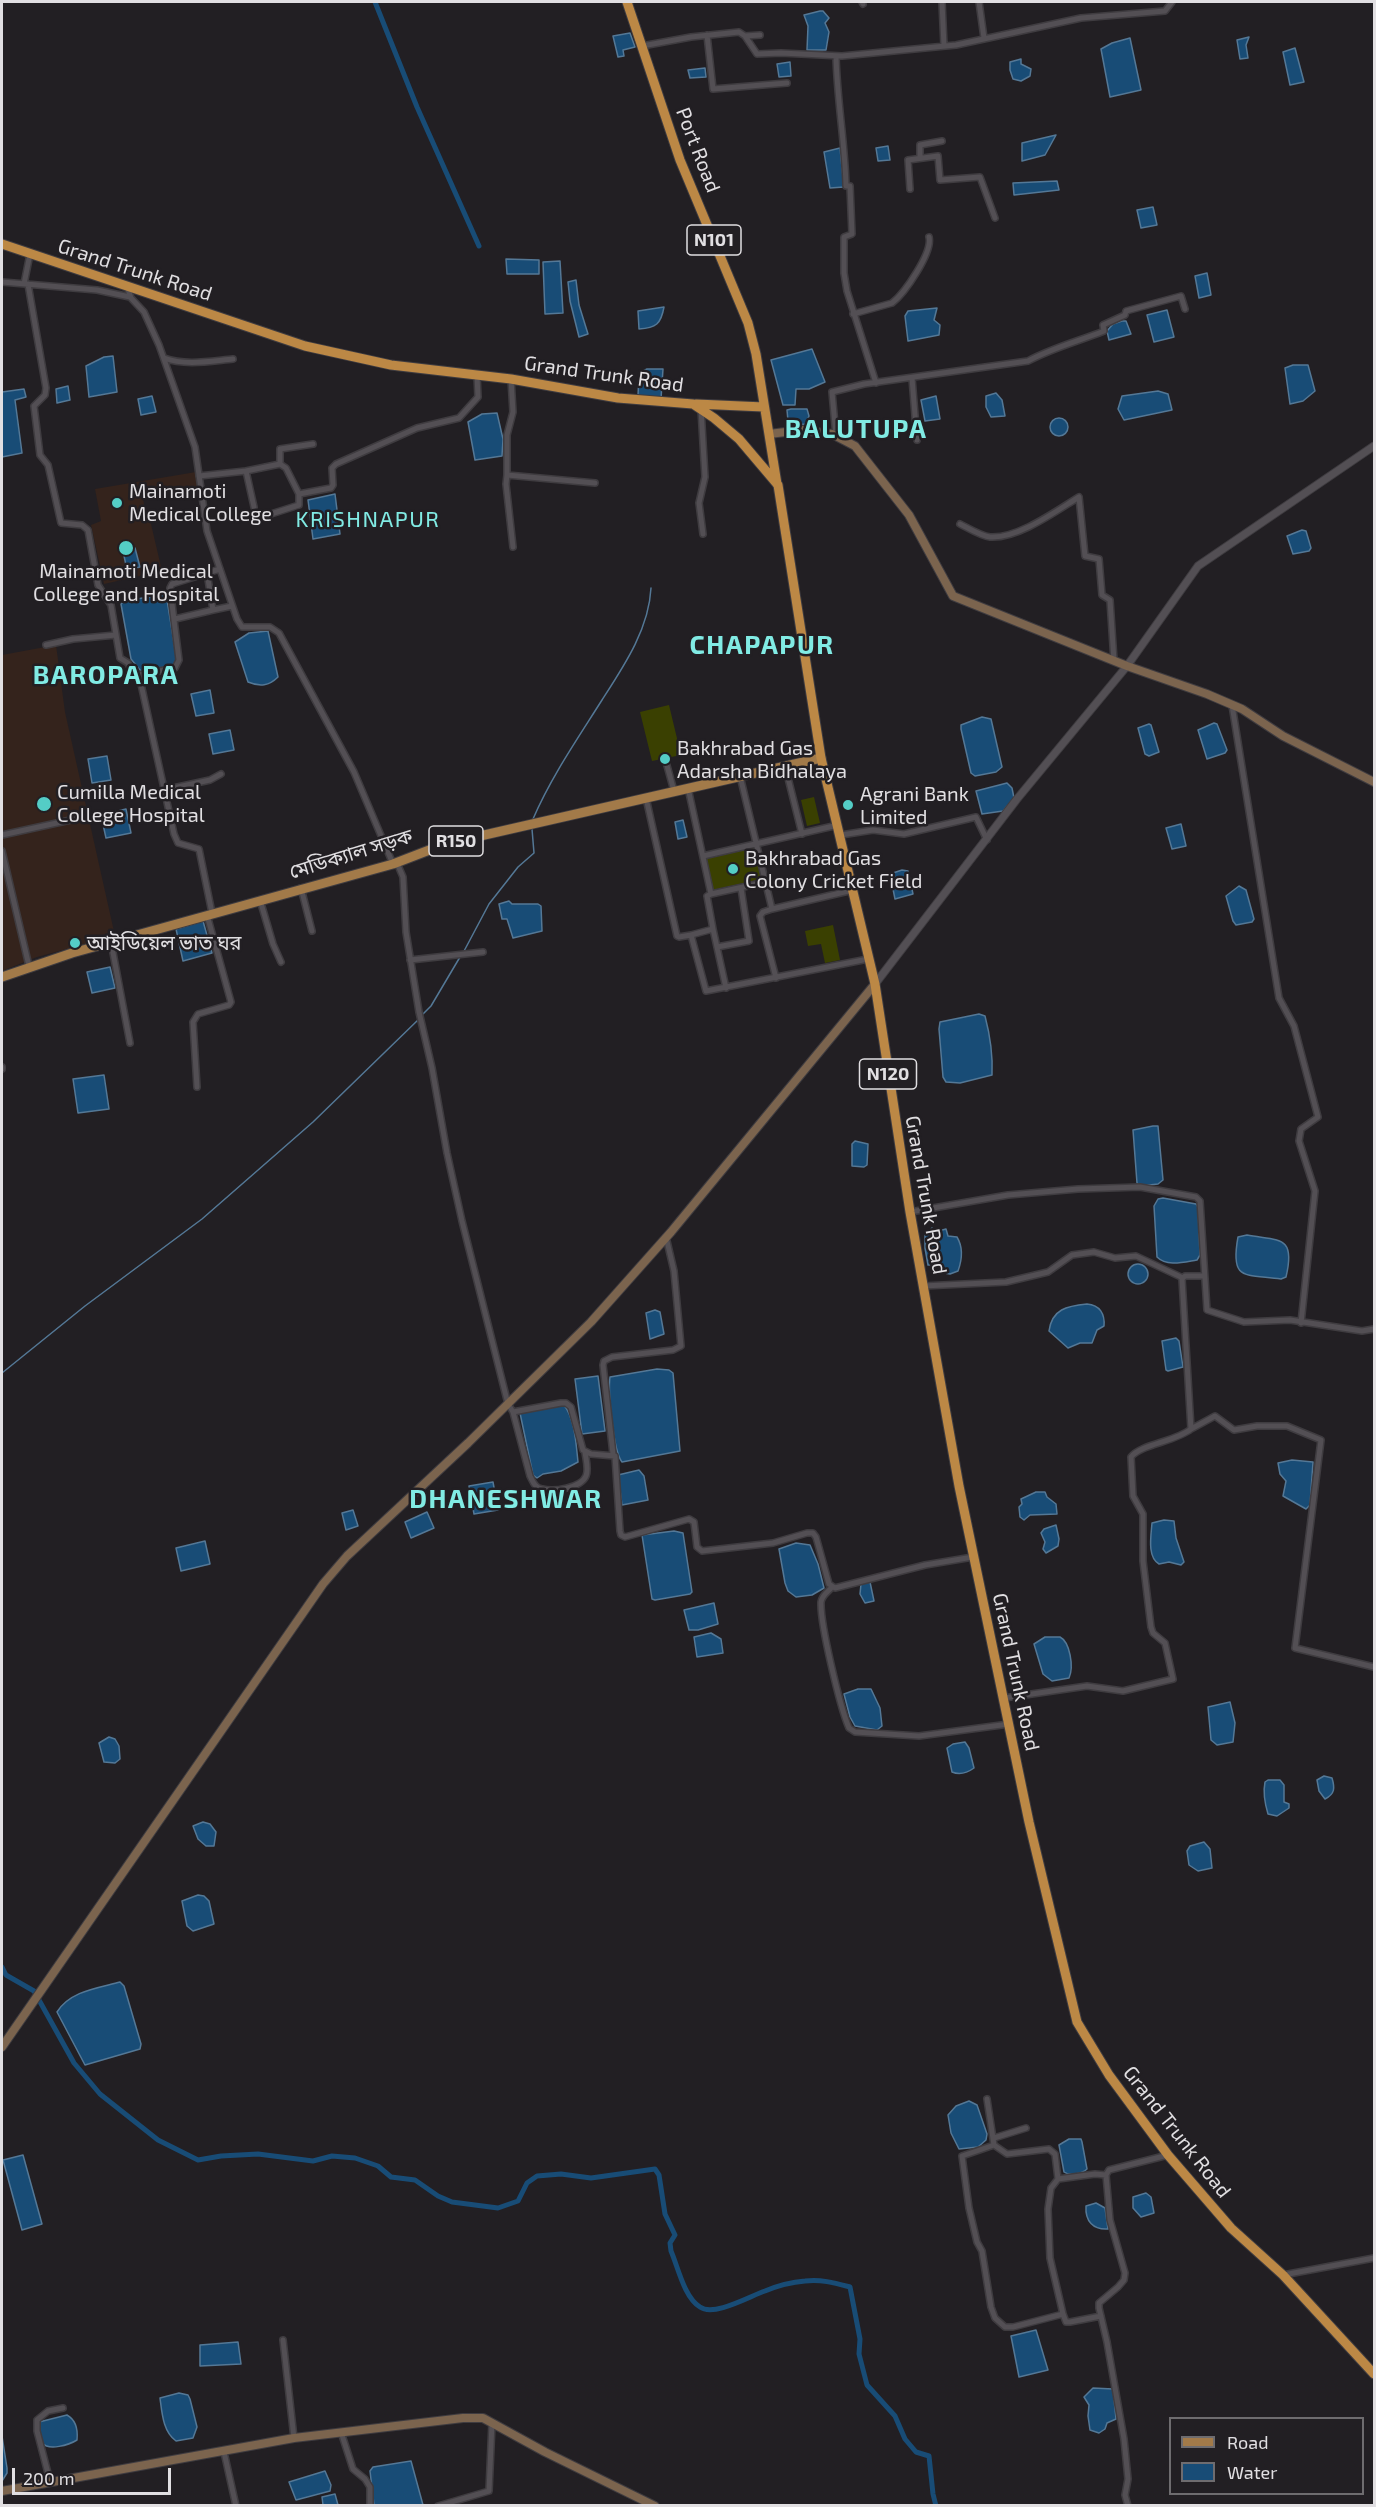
<!DOCTYPE html>
<html>
<head>
<meta charset="utf-8">
<style>
	body { margin:0 }
	#map { position:relative; width:1376px; height:2507px; overflow:hidden; background:#221f23; font-family:"Exo 2",sans-serif }
	canvas { display:block }
	.frame { position:absolute; inset:0; border:3px solid #e1dfe2; pointer-events:none }
	.legend { position:absolute; left:1169px; top:2417px; width:195px; height:78px; box-sizing:border-box; background:#221f23; border:2px solid #6e6c6f; margin:0; padding:8px 10px; list-style:none; font-size:18px; color:#e1dfe2 }
	.legend li { display:flex; align-items:center; gap:12px; height:30px }
	.legend b { width:30px; border:2px solid #6e6c6f }
	.scale { position:absolute; left:12px; top:2468px; width:159px; height:27px; box-sizing:border-box; border:3px solid #e1dfe2; border-top:0; padding-left:8px; font-size:18px; line-height:21px; white-space:nowrap; color:#e1dfe2; -webkit-text-stroke:4px #221f23; paint-order:stroke }
</style>
</head>
<body>
<div id="map">
<canvas width="1376" height="2507"></canvas>
<div class="frame"></div>
<ul class="legend">
<li><b style="height:8px;background:#a27a49"></b>Road</li>
<li><b style="height:16px;background:#184c76"></b>Water</li>
</ul>
<div class="scale">200 m</div>
</div>
<script>
const context = document.querySelector('canvas').getContext('2d');
context.lineJoin = 'round';
function fillPath(path, color) { context.fillStyle = color; context.fill(path, 'evenodd'); }
function strokePath(path, color, width, dash) { context.strokeStyle = color; context.lineWidth = width; context.lineCap = dash ? 'butt' : 'round'; context.setLineDash(dash || []); context.stroke(path); }
function label(font, color, halo, rows, align = 'center') {
  context.font = font + ' "Exo 2","Noto Sans Bengali",sans-serif'; context.lineWidth = 5; context.setLineDash([]); context.textBaseline = 'middle'; context.strokeStyle = halo; context.fillStyle = color; for (const [text, x, y, turn = 0] of rows) {
    context.save(); context.translate(x, y); context.rotate((+turn || 0) * Math.PI / 180); context.textAlign = isNaN(turn) ? turn : align; if (halo) context.strokeText(text, 0, 0); context.fillText(text, 0, 0); context.restore();
  }
}
fillPath(new Path2D(`
	M196,472L198,487L143,498L146,517L151,524L162,571L104,584L91,525L101,521L95,489Z
	M56,645L65,712L115,936L37,957L2,971V655Z`), '#34231c');
fillPath(new Path2D(`
	M669,705L681,755L652,761L640,712Z
	M814,797L820,823L807,826L801,800Z
	M754,848L761,879L712,890L706,859Z
	M833,925L840,960L825,963L821,944L808,946L805,931Z`), '#3a4001');
const water = new Path2D(`
	M820,11H823L829,18L825,23L829,32L826,50H807L808,26L804,15Z
	M630,33L635,47L623,50L624,56L618,57L613,36Z
	M1249,37L1246,45L1248,58L1240,59L1237,40Z
	M1130,38L1141,90L1110,97L1101,49L1112,43Z
	M1295,48L1304,82L1290,85L1283,52Z
	M1021,59V64L1031,69L1030,76L1021,81L1013,79L1010,70V62Z
	M790,62L791,76L779,77L777,64Z
	M705,68L706,77L690,78L688,70Z
	M1056,135L1045,155L1022,161V143Z
	M888,146L890,160L878,161L876,148Z
	M840,148L844,187L830,188L824,152Z
	M1057,181L1059,190L1014,195L1013,183Z
	M1153,207L1157,225L1141,228L1137,210Z
	M506,259L539,260V274H507Z
	M560,261L563,313L545,314L543,262Z
	M1207,273L1211,295L1199,298L1195,276Z
	M576,280L579,305L588,334L579,337L570,301L568,282Z
	M664,307C661,324 656,328 639,329L638,311Z
	M937,308L934,320L940,325L939,335L908,341L905,316L908,311Z
	M1167,310L1174,337L1154,342L1147,315Z
	M1122,321H1126L1131,334L1109,340L1107,331L1113,324Z
	M812,349L825,382L809,389H796L795,405H783L771,360Z
	M113,356L117,392L89,397L86,366L104,357Z
	M1293,365H1308L1315,391L1303,401L1290,404L1285,368Z
	M647,369H663L661,399L638,396L639,373Z
	M68,386L70,400L57,403L56,389Z
	M24,389L26,397L15,400L22,453L2,457V392Z
	M1158,391L1168,394L1172,410L1124,420L1118,409L1122,396Z
	M996,393L1002,400L1005,416L991,417L986,407V396Z
	M152,396L156,412L141,415L138,399Z
	M936,396L940,419L925,421L921,400Z
	M791,409H807L809,416L806,424L793,425L791,421H788L787,410Z
	M497,413L503,439L502,456L475,460L468,422L482,414Z
	M1050 427a9 9 0 1 1 18 0a9 9 0 1 1-18 0Z
	M335,494L340,534L313,539L308,500Z
	M1302,530L1306,531L1311,548L1309,551L1293,554L1287,536Z
	M135,548L140,567L127,570L123,551Z
	M166,594L178,667L145,676L131,659L121,604L125,601Z
	M268,631L278,677C269,686 260,687 248,682L235,642L249,633Z
	M210,690L214,713L196,716L191,694Z
	M982,717L991,719L1002,767L996,772L975,776L971,773L961,729V725Z
	M1214,723L1217,724L1227,750L1225,753L1207,759L1198,730Z
	M1149,724L1151,725L1159,752L1149,756L1145,754L1138,728Z
	M230,730L234,750L213,754L209,734Z
	M107,756L111,780L92,783L88,759Z
	M1007,783L1012,788L1014,798L1003,811L982,814L976,791Z
	M126,809L131,833L106,838L101,815Z
	M683,820L687,837L678,839L675,822Z
	M1181,824L1186,846L1172,849L1166,828Z
	M902,870L908,871L913,894L895,899L890,874Z
	M1239,886L1246,890L1254,919L1252,922L1236,925L1233,921L1226,896Z
	M509,901L512,904H538L541,906L542,931L513,938L507,919H502L499,904Z
	M203,921L212,953L183,961L176,929Z
	M110,967L115,988L92,993L87,972Z
	M979,1014L985,1016C990,1035 993,1055 992,1075L960,1083L946,1082L943,1077L939,1029L940,1022Z
	M104,1075L109,1109L78,1113L73,1079Z
	M1153,1126H1158L1163,1180L1158,1184L1140,1186L1137,1183L1133,1130Z
	M855,1141L868,1144L867,1165L864,1167L852,1166V1144Z
	M1163,1198L1196,1204L1198,1207L1200,1255L1197,1260C1184,1262 1167,1267 1157,1257L1154,1206L1158,1199Z
	M932,1228L935,1232L946,1229L948,1236L957,1237C963,1247 962,1260 958,1271L950,1274L944,1273L940,1265H928L925,1248V1232L928,1233Z
	M1247,1235C1279,1241 1296,1235 1286,1277L1281,1279C1244,1274 1230,1281 1238,1237Z
	M1128 1274a10 10 0 1 1 20 0a10 10 0 1 1-20 0Z
	M1087,1304C1100,1305 1105,1314 1104,1326L1097,1330L1092,1343H1080L1068,1348L1049,1331C1052,1309 1067,1306 1087,1304Z
	M655,1310L660,1312L664,1334L650,1339L646,1313Z
	M1176,1338L1179,1341L1183,1367L1168,1371L1166,1370L1162,1341Z
	M657,1369L669,1370L673,1373L680,1451L622,1462C613,1451 608,1391 610,1377Z
	M598,1376L605,1431L582,1434L575,1379Z
	M564,1405C575,1419 576,1444 578,1462L561,1471L543,1474L537,1478L533,1475L520,1413Z
	M1292,1460L1313,1462L1310,1505L1306,1509L1283,1496L1286,1481L1280,1474L1278,1463Z
	M639,1470L644,1476L648,1500L622,1505L618,1475Z
	M493,1482L498,1510L474,1514L469,1486Z
	M1036,1492H1045L1047,1497L1056,1504L1057,1514L1030,1515L1024,1520L1020,1517L1019,1507L1022,1504L1021,1499Z
	M353,1510L358,1526L346,1530L342,1513Z
	M427,1512L434,1528L411,1538L405,1522Z
	M1164,1520L1174,1521L1176,1538L1184,1562L1181,1565L1169,1562L1159,1564C1147,1557 1151,1536 1152,1523Z
	M1056,1525L1059,1539L1058,1546L1046,1553L1043,1549L1045,1542L1041,1533L1044,1529Z
	M674,1531L683,1533L692,1592L690,1594L655,1600L652,1599L642,1535Z
	M205,1541L210,1564L181,1571L176,1548Z
	M796,1543L810,1545L818,1564L824,1588L812,1595L796,1597L788,1591L785,1583L779,1549Z
	M870,1582L874,1601L865,1603L860,1594L861,1584Z
	M714,1603L718,1624L698,1630H689L684,1610Z
	M711,1633L721,1639L723,1653L697,1657L694,1637Z
	M1045,1637H1060C1070,1642 1074,1667 1069,1678L1052,1681L1043,1674L1034,1644Z
	M858,1689H871L880,1708L882,1726L877,1730L855,1726L850,1717L844,1694Z
	M1230,1702L1235,1723L1233,1742L1217,1745L1211,1740L1208,1707Z
	M109,1737L115,1739L119,1746L120,1759L115,1763L104,1762L99,1743Z
	M965,1742L969,1748L974,1768C967,1773 959,1775 952,1772L947,1748L953,1744Z
	M1324,1776L1332,1778C1335,1788 1335,1794 1325,1799L1319,1791L1317,1780Z
	M1268,1780H1280L1284,1785V1802L1289,1804V1808L1277,1816L1268,1814C1265,1804 1263,1792 1265,1782Z
	M203,1822L210,1824L216,1832L214,1846H206L198,1839L193,1826Z
	M1204,1842L1210,1849L1212,1868L1198,1871L1189,1865L1187,1851L1190,1846Z
	M198,1895L204,1896L209,1901L214,1924L193,1931L187,1926L182,1901Z
	M120,1982L124,1986L141,2044L140,2049L85,2065L57,2012C70,1991 98,1988 120,1982Z
	M969,2101L977,2105L987,2134L986,2140L978,2147L959,2149L951,2133L948,2115L956,2106Z
	M1069,2139H1081L1082,2142L1087,2169C1082,2174 1069,2176 1064,2172L1059,2145Z
	M23,2155L42,2224L22,2230L3,2160Z
	M1146,2193L1151,2197L1154,2213L1141,2217L1133,2208V2197Z
	M1096,2203L1105,2208L1108,2229C1093,2230 1085,2221 1086,2206Z
	M1036,2330L1048,2370L1019,2377L1011,2336Z
	M238,2342L241,2364L200,2366V2345Z
	M1093,2388L1113,2389L1116,2419L1107,2423L1105,2429L1099,2433L1090,2430L1088,2416L1089,2405L1084,2397Z
	M179,2393L188,2395L190,2399L197,2427L193,2438L176,2441C163,2432 162,2413 160,2398Z
	M67,2415C76,2420 78,2430 77,2440C69,2445 49,2451 42,2443C38,2438 39,2428 39,2422Z
	M2,2436L7,2468V2473L2,2481Z
	M411,2461L423,2505H374L370,2471L373,2467Z
	M325,2471L331,2485L330,2491L296,2500L289,2482Z
	M335,2494L338,2505H323L322,2497Z`);
fillPath(water, '#184c76');
strokePath(water, '#547896', 1.5);
strokePath(new Path2D(`
	M533,819C551,777 578,738 602,700C624,666 649,629 651,588
	M463,953L489,904L518,867L534,853L532,829
	M422,1015L431,1006L460,957
	M2,1373L85,1306L202,1219L313,1122L419,1019`), '#547896', 1.5);
strokePath(new Path2D(`
	M375,2L417,107L479,246
	M2,1967L6,1975L34,1991L74,2063L100,2094L158,2140L198,2160L221,2156L258,2154L313,2161L332,2156L355,2158L378,2166L391,2177L415,2180L438,2196L452,2202L498,2208L518,2201L527,2183L537,2176L561,2174L591,2178L655,2169L659,2175L665,2214L675,2235L670,2243L671,2251C678,2267 684,2297 700,2307C714,2317 750,2296 765,2291C777,2286 792,2282 805,2281C821,2279 835,2283 850,2287L860,2339L859,2354L867,2385L895,2416L905,2439L916,2452L929,2456L933,2494L936,2506`), '#184c76', 5);
const minor = new Path2D(`
	M862,2L863,4
	M942,2L944,46
	M979,2L984,38
	M707,35L713,89L787,83
	M745,36L757,54L781,53L842,56L956,45L1081,18L1165,11L1172,2
	M642,46L691,37L739,32L745,36L760,35
	M836,56C837,100 845,143 846,186H850L852,234L844,237V273L847,291L876,383
	M920,158V145L942,141
	M910,189L908,160L938,156L940,180L980,177L995,218
	M2,282L97,290L130,297
	M24,284L30,254
	M28,284L46,388L45,395L34,406L40,455L48,465L61,523L82,525L88,530L98,585L111,605L120,658L128,663L133,675H139L174,834L178,843L199,849L212,913
	M127,286L131,298L144,312L159,345L195,447L207,531L237,619L242,627H270L279,633L354,772L393,864
	M853,314L892,303C905,293 933,252 929,237
	M164,358C185,366 211,361 233,359
	M912,378L917,440
	M511,379L513,412L507,435V475L595,483
	M701,409L705,477L699,503L703,534
	M836,436L832,392L864,384L1028,361C1052,348 1079,341 1104,331L1103,325L1125,315L1126,311L1181,296L1185,309
	M280,464V449L313,444
	M246,471L254,507
	M507,475L506,484L513,547
	M199,476L246,471L280,464L286,468L299,494L331,488L333,485L332,468L336,464L417,428L459,418L478,397L477,375
	M271,514L299,505V494
	M960,524C968,528 981,536 990,537C1018,539 1056,511 1079,497L1085,556L1099,559L1102,595L1110,600L1114,661
	M207,573L213,610L232,606
	M175,619L213,610
	M46,645L73,639L116,635
	M139,675L175,668L179,660L170,588L172,584L220,569
	M1232,705L1279,998L1294,1026L1318,1117L1301,1129L1299,1141L1315,1191L1301,1323
	M666,762L674,791
	M785,766L802,834
	M740,776L772,909L853,890
	M688,788L711,894L766,882
	M164,790L210,780L221,774
	M646,798L677,936L679,937L691,935
	M2,835L75,819
	M841,835L873,830L904,834L976,817L987,840
	M2,851L29,966
	M703,856L838,825
	M397,863L403,877L406,932L419,1012L432,1068L447,1153L462,1221L508,1404L513,1412L530,1476C533,1482 535,1488 542,1489C554,1492 581,1488 586,1476C589,1469 586,1460 585,1452
	M301,888L312,931
	M711,894L707,896L713,929L691,935L706,991L868,959
	M260,900L273,944L281,962
	M772,909L763,912L760,916L776,978
	M713,929L726,988
	M111,942L130,1043
	M717,947L749,941L741,888
	M410,960L483,952
	M2,1067V1069
	M197,1087L193,1022L198,1014L229,1005L231,1002L207,915
	M910,1212L1008,1195L1078,1189L1140,1187L1196,1197L1200,1201L1207,1310L1244,1322L1290,1320L1362,1331L1374,1329
	M923,1286L1006,1282L1048,1272L1072,1255L1094,1252L1115,1258L1136,1256L1183,1278
	M513,1412L561,1403H566L571,1407L583,1450L591,1454L615,1456L620,1531L621,1535L625,1537L689,1519L694,1522L697,1547L702,1551L773,1543L807,1533H813L816,1537L829,1584L835,1588L925,1565L973,1557
	M1191,1429L1215,1416L1234,1430L1257,1426H1287L1321,1440L1295,1648L1374,1667
	M613,1454L603,1365L604,1361L612,1357L673,1350L681,1346L674,1271L666,1237
	M832,1587C828,1592 822,1595 821,1602C820,1624 840,1707 849,1728L855,1732L919,1736L1009,1724
	M1004,1698L1087,1686L1123,1691L1173,1679L1165,1643L1153,1633L1151,1627L1143,1561V1514L1133,1496L1131,1457C1141,1444 1175,1442 1191,1429L1182,1279L1185,1276H1204
	M987,2099L994,2145
	M994,2138L1026,2128
	M1058,2179L1055,2154L1049,2149L1007,2154L994,2145L962,2156L969,2208L977,2242L982,2251L991,2307L995,2318L1005,2327H1013L1063,2314L1050,2258L1048,2209L1051,2188L1058,2179L1095,2174L1106,2175
	M1283,2275L1374,2258
	M1063,2314L1066,2322H1070L1101,2316
	M283,2340L294,2438
	M341,2432L353,2469L365,2479L370,2487V2506
	M224,2452L236,2506
	M50,2481L37,2431V2420L48,2411L63,2408
	M438,2506L489,2491L492,2423
	M1128,2506L1125,2495L1128,2479L1124,2439L1107,2342L1099,2308V2303L1118,2287L1124,2280L1125,2273L1110,2220L1106,2175L1109,2170L1168,2155`);
const tertiary = new Path2D(`
	M875,984L1017,799L1127,666L1198,566L1374,446`);
const secondary = new Path2D(`
	M769,434L802,430L832,434L855,446L909,515L953,596L1127,666L1207,694L1242,709L1283,736L1374,782
	M2,2047L323,1584L347,1556L468,1443L591,1322L671,1232L875,984
	M2,2491L294,2438L463,2418H483L545,2452L655,2506`);
const primary = new Path2D(`
	M2,977L72,953L393,864L445,844L821,758`);
const trunk = new Path2D(`
	M627,2L680,160L748,323L756,354L777,484
	M2,244L305,346L391,365L511,379L618,398L693,404L714,418L739,439L778,485L821,758L875,984L910,1212L959,1486L1029,1822L1077,2022L1109,2075L1168,2155L1231,2228L1283,2275L1374,2374
	M696,404L764,407`);
strokePath(minor, '#3f3c40', 8);
strokePath(tertiary, '#3f3c40', 9);
strokePath(secondary, '#3f3c40', 10);
strokePath(primary, '#3f3c40', 11);
strokePath(trunk, '#3f3c40', 11);
strokePath(minor, '#534f54', 5);
strokePath(tertiary, '#534f54', 7);
strokePath(secondary, '#7b644e', 8);
strokePath(primary, '#a27a49', 9);
strokePath(trunk, '#bc8845', 9);
for (const [x, y, r, color] of [
	[117,503,6,"#54cdc6"],
	[126,548,8,"#54cdc6"],
	[665,759,6,"#54cdc6"],
	[44,804,8,"#54cdc6"],
	[848,805,6,"#54cdc6"],
	[733,869,6,"#54cdc6"],
	[75,943,6,"#54cdc6"]
]) { const dot = new Path2D(); dot.arc(x, y, r, 0, 2 * Math.PI); context.fillStyle = color; context.fill(dot); strokePath(dot, '#221f23', 2); }
for (const [x, y, w] of [
	[714,240,54],
	[456,841,54],
	[888,1074,57]
]) { const box = new Path2D(); box.roundRect(x - w / 2, y - 15, w, 30, 4.5); context.fillStyle = '#221f23'; context.fill(box); strokePath(box, '#e1dfe2', 1.5); }
label('bold 18px', '#e1dfe2', null, [
	["N101",714,240],
	["R150",456,841],
	["N120",888,1074]
]);
label('20px', '#e1dfe2', '#221f23', [
	["Port Road",698,150,69],
	["Grand Trunk Road",135,270,18],
	["Grand Trunk Road",604,374,8],
	["মেডিক্যাল সড়ক",351,854,-17],
	["Grand Trunk Road",926,1195,80],
	["Grand Trunk Road",1016,1672,78],
	["Grand Trunk Road",1177,2132,52]
]);
label('20px', '#e1dfe2', '#221f23', [
	["Mainamoti",129,491],
	["Medical College",129,514],
	["Mainamoti Medical",126,571,"center"],
	["College and Hospital",126,594,"center"],
	["Bakhrabad Gas",677,748],
	["Adarsha Bidhalaya",677,771],
	["Cumilla Medical",57,792],
	["College Hospital",57,815],
	["Agrani Bank",860,794],
	["Limited",860,817],
	["Bakhrabad Gas",745,858],
	["Colony Cricket Field",745,881],
	["আইডিয়েল ভাত ঘর",87,943]
], 'left');
context.letterSpacing = '1.5px';
label('22px', '#81ebe4', '#221f23', [
	["KRISHNAPUR",368,520]
]);
context.letterSpacing = '0px';
context.letterSpacing = '1.5px';
label('bold 26px', '#81ebe4', '#221f23', [
	["BALUTUPA",856,429],
	["CHAPAPUR",762,645],
	["BAROPARA",106,675],
	["DHANESHWAR",506,1499]
]);
context.letterSpacing = '0px';
</script>
</body>
</html>
